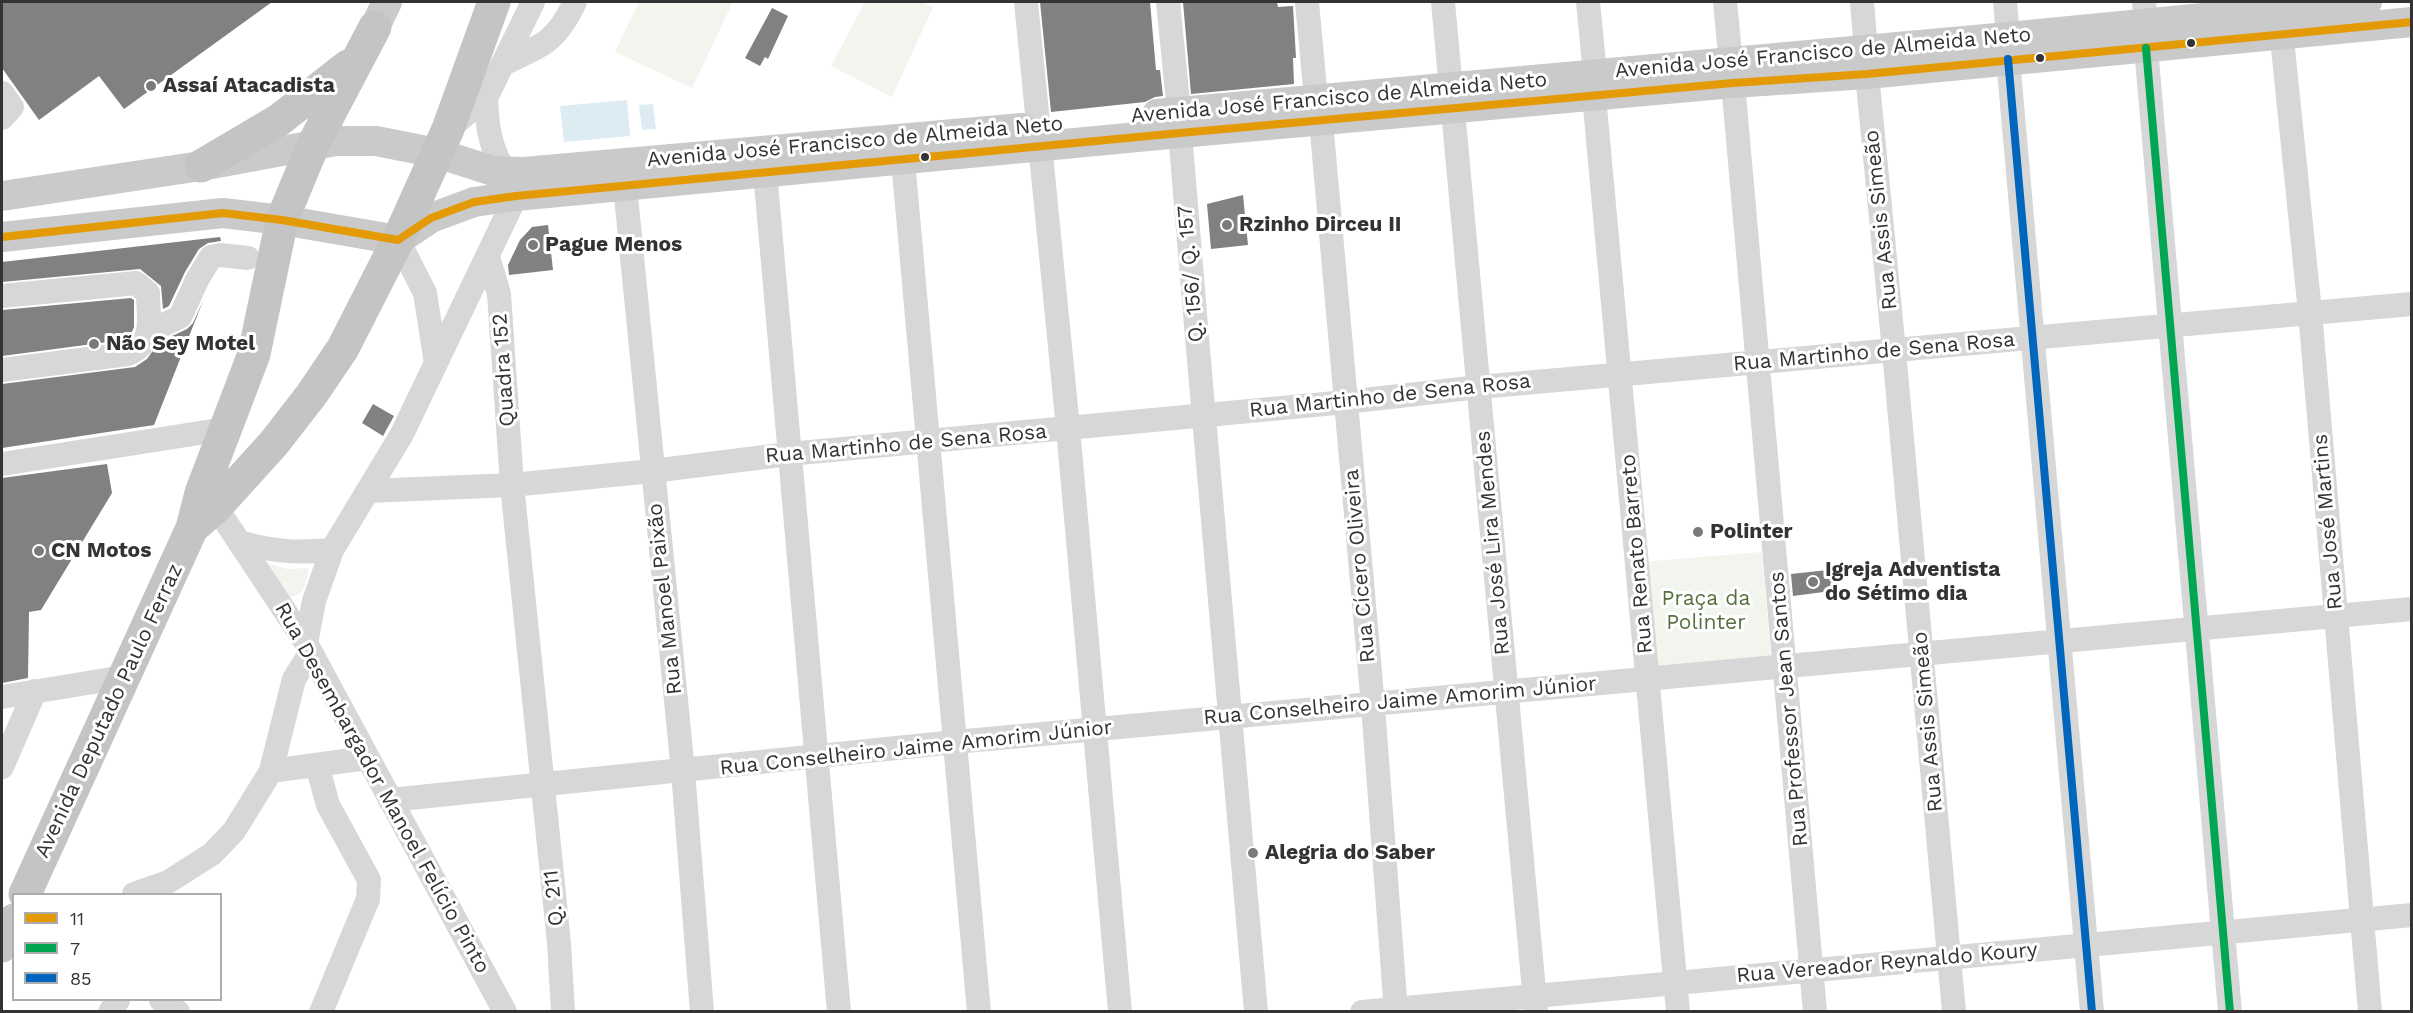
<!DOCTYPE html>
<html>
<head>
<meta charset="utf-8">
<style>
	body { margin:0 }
	#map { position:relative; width:2413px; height:1013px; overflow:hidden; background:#fff; font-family:"Work Sans",sans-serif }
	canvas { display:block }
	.frame { position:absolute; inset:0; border:3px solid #333; pointer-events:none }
	.legend { position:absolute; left:12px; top:893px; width:210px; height:108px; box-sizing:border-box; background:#fff; border:2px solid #adadad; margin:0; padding:8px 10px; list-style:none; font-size:18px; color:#333 }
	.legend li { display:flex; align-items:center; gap:12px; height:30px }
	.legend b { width:30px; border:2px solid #adadad }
</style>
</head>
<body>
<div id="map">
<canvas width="2413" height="1013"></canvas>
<div class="frame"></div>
<ul class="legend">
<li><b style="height:8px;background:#e39a05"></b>11</li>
<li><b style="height:8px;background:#00a651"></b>7</li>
<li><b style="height:8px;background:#0065bd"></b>85</li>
</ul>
</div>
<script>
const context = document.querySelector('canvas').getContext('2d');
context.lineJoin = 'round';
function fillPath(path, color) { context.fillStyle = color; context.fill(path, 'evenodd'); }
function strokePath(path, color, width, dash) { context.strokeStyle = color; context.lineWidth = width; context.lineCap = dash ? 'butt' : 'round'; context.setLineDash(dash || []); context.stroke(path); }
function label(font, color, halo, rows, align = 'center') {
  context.font = font + ' "Work Sans",sans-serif'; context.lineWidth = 6; context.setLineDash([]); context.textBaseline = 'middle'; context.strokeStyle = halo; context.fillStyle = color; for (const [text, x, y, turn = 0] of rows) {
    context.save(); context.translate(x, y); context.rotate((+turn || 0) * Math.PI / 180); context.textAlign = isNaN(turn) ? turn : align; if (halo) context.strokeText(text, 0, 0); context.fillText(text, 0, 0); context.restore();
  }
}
fillPath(new Path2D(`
	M639,2H733L692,88L615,52Z
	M865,2H922L933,7L892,97L831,66Z
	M1762,552L1771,660L1650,670L1641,562Z
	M266,563L287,569L309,568C306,582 304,598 287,597Z`), '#f1f5ed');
fillPath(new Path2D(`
	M627,100L630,136L564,142L560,106Z
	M653,104L656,129L642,130L639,105Z`), '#ddebf3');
fillPath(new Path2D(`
	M2,2H272L124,109L99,76L39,120L2,68Z
	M1040,2H1150L1156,70H1160L1163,96L1155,97L1145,102L1051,112Z
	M1183,2H1277L1278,7L1293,6L1296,58H1293L1294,84L1191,94Z
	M772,8L788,16L768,59L765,57L760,66L745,58Z
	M1243,195L1248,245L1211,249L1207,204Z
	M548,225L553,270L509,275L508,265L520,240L532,227Z
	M220,237L221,241L208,243L199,249L185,272L169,306L163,309L161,286L140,269L2,282V262Z
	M131,298L134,300V327L131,334L123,340L2,356V310Z
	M203,301L154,425L2,448V384L135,367L147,359L159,342L187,329L193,323Z
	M373,404L394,416L383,436L362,423Z
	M107,464L112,493L41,610L29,612L28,678L2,683V478Z
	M1837,569L1839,590L1793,596L1791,574Z`), '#818181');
strokePath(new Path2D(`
	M1026,2L1068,428L1120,1012
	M1168,2L1179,112
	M1307,2L1316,99
	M1443,2L1536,1012
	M1588,2L1595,74
	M1725,2L1731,63
	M1862,2L1866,50
	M2005,2L2008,37
	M2144,2L2146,23
	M2280,19L2310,312L2370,1012
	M2146,48L2230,1012
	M2008,59L2092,1012
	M505,63C543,45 556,42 575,2
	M1867,74L1894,351L1954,1012
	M1733,83L1815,1012
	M2,93L12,107L2,118
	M1594,96L1678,1012
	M486,98C487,126 490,148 505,172
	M1321,121L1373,706L1396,1012
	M448,129L486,98L533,2
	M1180,133C1203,426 1233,718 1256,1012
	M903,160L979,1012
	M765,172L839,1012
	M625,186L683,771L702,1012
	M398,240L425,293L436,363
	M488,257L499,294L512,485L559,943L563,1012
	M2,296L136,283L148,293C148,319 156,342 128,354L2,370
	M148,332L180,317L198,278L211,257L221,255L248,258
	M2,464L225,429
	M368,491L512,485L652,471L789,454L1346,402L1479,387L2412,304
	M216,507L306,643L505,1012
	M239,542C274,552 296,553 332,550
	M306,643L314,601L332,550L402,434L516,196
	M2,697L124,677
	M317,765L328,805L369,880L368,899L321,1012
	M2,767L35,691
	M271,771L367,758
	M390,800L955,742L2412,609
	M134,894L168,882L212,854L234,831L271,771L294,679L311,652
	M161,1000L178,1012
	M110,1012L118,1000
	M1362,1012L2412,915`), '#d7d7d7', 24);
strokePath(new Path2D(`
	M375,27L387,2
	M1157,114L2008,37L2367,2
	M2,196L201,166L336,141H376L437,153L493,171L524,172L1022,128
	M2,237L223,213L282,220L398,240L431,218L474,202L516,196L1180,133L1733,83L1867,74L2412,22`), '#cacaca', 30);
strokePath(new Path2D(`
	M201,166L279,120L348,66
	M192,528L216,507L274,443L312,394L343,348L398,240L448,129L494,2
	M25,894L192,528L201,493L254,354L282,220L314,143L375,27
	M2,946L14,920`), '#c4c4c4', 33);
strokePath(new Path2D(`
	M2,237L223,213L282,220L398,240L431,218L474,202L516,196L1180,133L1733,83L1867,74L2412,22`), '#e39a05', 8);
strokePath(new Path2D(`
	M2146,48L2230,1012`), '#00a651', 8);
strokePath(new Path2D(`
	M2008,59L2092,1012`), '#0065bd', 8);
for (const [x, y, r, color] of [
	[2191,43,5,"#333"],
	[2040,58,5,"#333"],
	[151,86,6,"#7a7a7a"],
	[925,157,5,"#333"],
	[1227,225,6,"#7a7a7a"],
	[533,245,6,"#7a7a7a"],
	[94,344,6,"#7a7a7a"],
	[1698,532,6,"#7a7a7a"],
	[39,551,6,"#7a7a7a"],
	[1813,582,6,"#7a7a7a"],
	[1253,853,6,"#7a7a7a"]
]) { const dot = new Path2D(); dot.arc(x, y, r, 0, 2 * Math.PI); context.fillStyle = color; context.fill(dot); strokePath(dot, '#fff', 2); }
label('21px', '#333', '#fff', [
	["Avenida José Francisco de Almeida Neto",1823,53,-5],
	["Avenida José Francisco de Almeida Neto",1339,98,-5],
	["Avenida José Francisco de Almeida Neto",855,142,-5],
	["Rua Assis Simeão",1881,220,-96],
	["Q. 156/ Q. 157",1191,274,-95],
	["Rua Martinho de Sena Rosa",1874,352,-5],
	["Quadra 152",504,370,-94],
	["Rua Martinho de Sena Rosa",1390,396,-6],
	["Rua Martinho de Sena Rosa",906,444,-5],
	["Rua José Martins",2328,522,-95],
	["Rua José Lira Mendes",1493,543,-95],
	["Rua Renato Barreto",1637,554,-95],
	["Rua Cícero Oliveira",1360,566,-95],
	["Rua Manoel Paixão",665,599,-96],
	["Rua Conselheiro Jaime Amorim Júnior",1400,701,-5],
	["Rua Professor Jean Santos",1789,709,-95],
	["Avenida Deputado Paulo Ferraz",109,711,-65],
	["Rua Assis Simeão",1928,722,-95],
	["Rua Conselheiro Jaime Amorim Júnior",916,748,-6],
	["Rua Desembargador Manoel Felício Pinto",382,788,61],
	["Q. 211",554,898,-96],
	["Rua Vereador Reynaldo Koury",1887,963,-5]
]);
label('bold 21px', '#333', '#fff', [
	["Assaí Atacadista",163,86],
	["Rzinho Dirceu II",1239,225],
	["Pague Menos",545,245],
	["Não Sey Motel",106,344],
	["Polinter",1710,532],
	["CN Motos",51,551],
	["Igreja Adventista",1825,570],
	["do Sétimo dia",1825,594],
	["Alegria do Saber",1265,853]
], 'left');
label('21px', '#56703f', '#fff', [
	["Praça da",1706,599],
	["Polinter",1706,623]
]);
</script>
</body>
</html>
